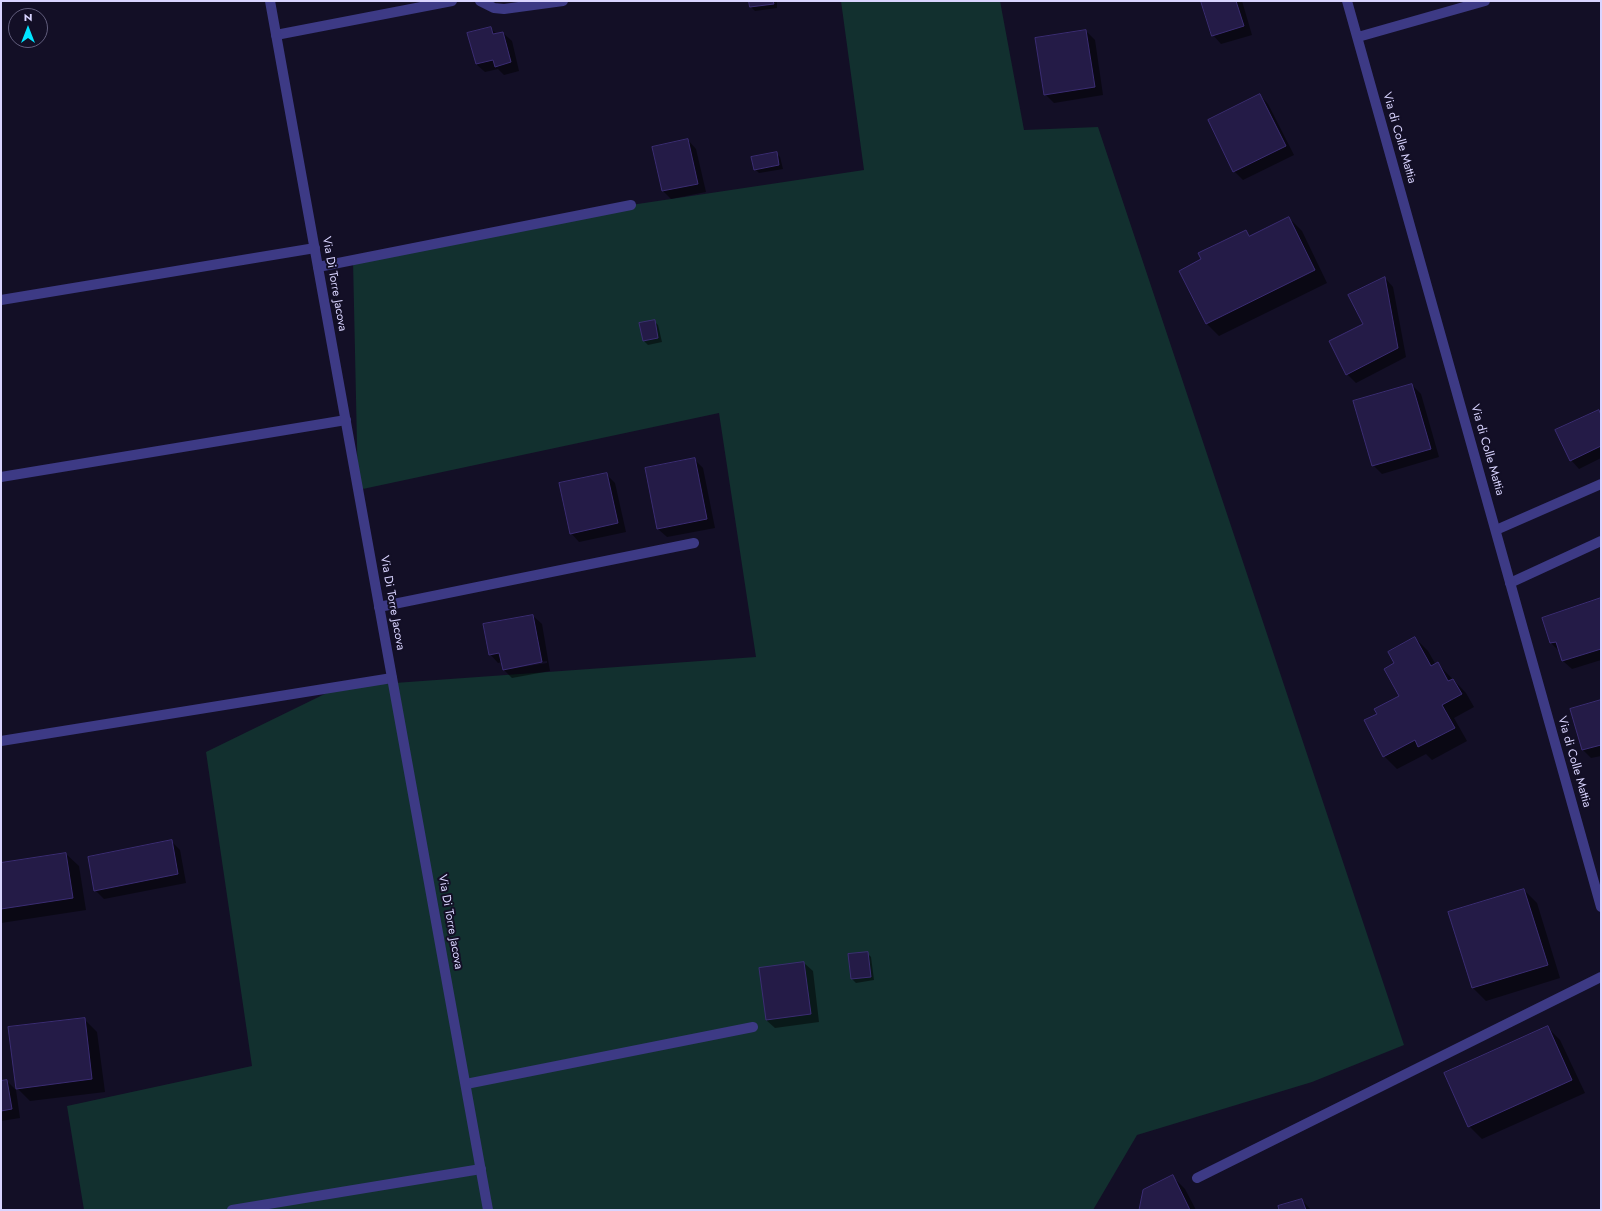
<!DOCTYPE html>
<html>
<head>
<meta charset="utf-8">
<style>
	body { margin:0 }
	#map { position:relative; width:1602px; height:1211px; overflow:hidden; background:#130f26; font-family:Jost,sans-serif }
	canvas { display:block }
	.frame { position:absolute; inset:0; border:2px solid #d9d4ff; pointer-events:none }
	.north { position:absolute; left:8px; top:8px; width:40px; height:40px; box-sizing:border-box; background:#130f26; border:1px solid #625e7d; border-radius:50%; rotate:0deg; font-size:11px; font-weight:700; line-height:16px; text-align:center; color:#d9d4ff }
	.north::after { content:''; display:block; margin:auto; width:14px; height:18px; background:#00e5ff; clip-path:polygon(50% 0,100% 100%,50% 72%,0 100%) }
</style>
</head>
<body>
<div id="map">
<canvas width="1602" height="1211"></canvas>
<div class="frame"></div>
<div class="north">N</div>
</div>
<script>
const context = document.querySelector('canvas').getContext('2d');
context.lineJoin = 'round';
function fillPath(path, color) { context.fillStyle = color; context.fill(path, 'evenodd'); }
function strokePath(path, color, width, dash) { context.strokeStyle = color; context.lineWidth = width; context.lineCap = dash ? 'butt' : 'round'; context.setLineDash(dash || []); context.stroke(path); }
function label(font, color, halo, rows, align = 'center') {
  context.font = font + ' Jost,sans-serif'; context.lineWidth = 4; context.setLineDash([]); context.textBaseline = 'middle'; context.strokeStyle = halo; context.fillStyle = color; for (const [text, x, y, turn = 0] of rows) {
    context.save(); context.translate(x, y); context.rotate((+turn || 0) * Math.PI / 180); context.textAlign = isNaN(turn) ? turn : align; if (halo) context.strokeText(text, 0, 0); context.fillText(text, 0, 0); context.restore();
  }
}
fillPath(new Path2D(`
	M841,1H1000L1024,130L1098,127L1404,1045L1312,1082L1137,1135L1093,1210H84L67,1106L252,1066L206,752L339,687L756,657L719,413L358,490L353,260L631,205L864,170Z`), '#12302f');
fillPath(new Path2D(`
	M750,1H777V8L755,11L751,7Z
	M1202,1H1242L1252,35L1221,44L1213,35Z
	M490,28L497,34L503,33L512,41L519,71L504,75L498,69L485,72L476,64Z
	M1086,31L1095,40L1103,95L1054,103L1045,94Z
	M1260,95L1268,104L1294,155L1243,180L1234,171Z
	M688,140L696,149L706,192L671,199L663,191Z
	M776,153L780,157L783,169L759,173L755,169Z
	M1289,218L1302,231L1327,283L1219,336L1206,323L1203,260L1245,231L1251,237Z
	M1385,278L1393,287L1406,357L1356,383L1347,374L1364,324Z
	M654,321L658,325L662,342L648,345L644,341Z
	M1412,385L1421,394L1439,457L1382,474L1373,465Z
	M1598,411L1601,414V458L1579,469L1571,460Z
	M694,459L703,468L715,528L667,537L658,529Z
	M606,474L615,483L626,532L579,542L571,533Z
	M1601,599V660L1572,669L1563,661L1560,652L1551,643Z
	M533,616L542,624L550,671L512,678L503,669L502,662L498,663L490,654ZM547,661V663L509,669V667Z
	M1415,638L1428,651L1436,665L1438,664L1466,693L1474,707L1454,718L1467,741L1432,760L1426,754L1397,769L1384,756L1365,721L1378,714L1400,696L1395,664Z
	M1601,701V756L1591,758L1583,750L1571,710Z
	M171,841L180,850L186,883L104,899L95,890Z
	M66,854L79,866L86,910L1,923V864Z
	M1524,890L1537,903L1560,978L1486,1001L1473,988L1450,913Z
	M867,953L871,957L874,980L856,983L852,979Z
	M804,963L813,971L819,1022L775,1028L766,1020Z
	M84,1019L97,1032L105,1092L30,1101L17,1088Z
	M1547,1027L1560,1040L1585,1093L1482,1139L1469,1126Z
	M7,1081L16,1090L20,1118L1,1121V1082Z
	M1172,1176L1185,1189L1196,1210H1140Z
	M1302,1200L1311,1210H1281Z`), '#0007');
const building = new Path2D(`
	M749,1H773L774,4L750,7Z
	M1201,1H1236L1244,26L1212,36Z
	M491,27L493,34L503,32L511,62L495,67L493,60L476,64L467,33Z
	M1086,30L1095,87L1044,95L1035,38Z
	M1260,94L1286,146L1233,172L1208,120Z
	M688,139L698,184L662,191L652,147Z
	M777,152L779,165L754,170L751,157Z
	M1289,217L1315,270L1206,324L1179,271L1201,259L1198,253L1246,230L1249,236Z
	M1385,277L1398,348L1346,375L1329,341L1363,324L1348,295Z
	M655,320L658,338L643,341L639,323Z
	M1412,384L1431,449L1372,466L1353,401Z
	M1599,410L1601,415V446L1570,461L1555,430Z
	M695,458L707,519L657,529L645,468Z
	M607,473L618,523L570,534L559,483Z
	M1601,598V649L1562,661L1556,642L1550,643L1542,618Z
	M533,615L542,662L503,670L499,653L489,655L483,624Z
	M1415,637L1431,666L1438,662L1448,681L1453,679L1462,694L1442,705L1455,728L1418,747L1415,740L1383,757L1364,720L1377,714L1374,709L1399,696L1384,669L1394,663L1388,652Z
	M1601,700V745L1582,750L1570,709Z
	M172,840L178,874L94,891L88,857Z
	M66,853L73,898L1,909V863Z
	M1524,889L1548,965L1472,988L1448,912Z
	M868,952L871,977L851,979L848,954Z
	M804,962L811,1014L766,1020L759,968Z
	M85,1018L92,1079L16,1089L8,1027Z
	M1548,1026L1572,1080L1468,1127L1444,1073Z
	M7,1080L12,1109L1,1111V1081Z
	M1173,1175L1190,1210H1139L1143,1190Z
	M1302,1199L1306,1210H1279L1278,1206Z`);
fillPath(building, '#241b47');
strokePath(building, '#3b2d73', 1);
strokePath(new Path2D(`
	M480,1L494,8L504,9L563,1
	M276,35L452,1
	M318,267L631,205
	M1,300L315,248
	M1,477L346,420
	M1496,530L1601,484
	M1510,583L1601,541
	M379,607L694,543
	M1,741L392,678
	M466,1084L753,1027
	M1197,1178L1601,977
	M232,1210L481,1169`), '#3d3a85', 10);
strokePath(new Path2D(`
	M270,1L488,1210
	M1347,1L1601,907
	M1358,37L1485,1`), '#3d3a85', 10);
label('12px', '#d9d4ff', '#130f26', [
	["Via di Colle Mattia",1399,138,74],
	["Via Di Torre Jacova",334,284,80],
	["Via di Colle Mattia",1487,450,74],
	["Via Di Torre Jacova",392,603,80],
	["Via di Colle Mattia",1574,762,74],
	["Via Di Torre Jacova",450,922,80]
]);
</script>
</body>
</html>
